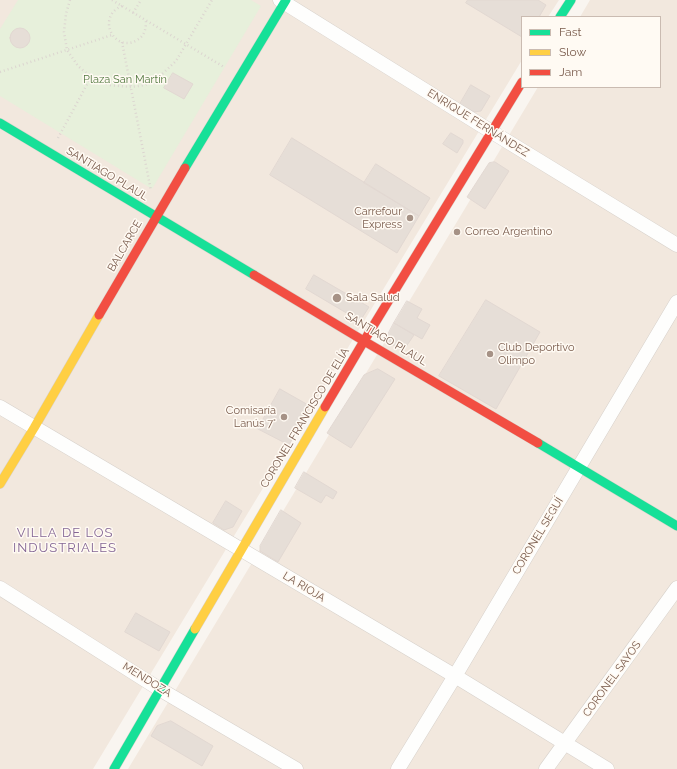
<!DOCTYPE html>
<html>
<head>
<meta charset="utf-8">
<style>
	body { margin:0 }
	#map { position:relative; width:677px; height:769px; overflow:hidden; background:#f9f5f0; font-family:Raleway,sans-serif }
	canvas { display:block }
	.legend { position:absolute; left:521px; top:16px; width:140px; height:72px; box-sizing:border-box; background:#fffaf3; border:1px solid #cabbb1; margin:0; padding:5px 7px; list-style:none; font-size:12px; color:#7a5c4d }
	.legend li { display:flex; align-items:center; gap:8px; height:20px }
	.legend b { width:20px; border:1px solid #cabbb1 }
</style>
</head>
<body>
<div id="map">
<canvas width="677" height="769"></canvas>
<ul class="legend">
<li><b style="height:5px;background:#16e098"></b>Fast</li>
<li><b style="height:5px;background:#ffcf43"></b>Slow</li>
<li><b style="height:5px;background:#f24e42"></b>Jam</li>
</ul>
</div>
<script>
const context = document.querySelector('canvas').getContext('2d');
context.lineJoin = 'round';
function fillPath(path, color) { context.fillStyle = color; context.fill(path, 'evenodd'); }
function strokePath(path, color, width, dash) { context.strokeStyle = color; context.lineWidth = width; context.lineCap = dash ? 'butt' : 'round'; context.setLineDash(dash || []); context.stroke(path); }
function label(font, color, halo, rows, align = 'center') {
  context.font = font + ' Raleway,sans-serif'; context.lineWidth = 3; context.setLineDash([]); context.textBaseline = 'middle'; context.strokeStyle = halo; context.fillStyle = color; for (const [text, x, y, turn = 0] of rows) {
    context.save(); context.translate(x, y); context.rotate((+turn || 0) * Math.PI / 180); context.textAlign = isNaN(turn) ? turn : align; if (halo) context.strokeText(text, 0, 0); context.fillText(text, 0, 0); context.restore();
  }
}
fillPath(new Path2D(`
	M0,0H559L548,17H522V60L93,769H0Z
	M590,0H677V769H128L538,87H660V17H580Z`), '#f2e8de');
fillPath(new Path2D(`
	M18,0H251L261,6L152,189L0,96V29Z`), '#e7f0db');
const building = new Path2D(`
	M468,0H538L546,5L539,17H522V37L466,3Z
	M10 38a10 10 0 1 1 20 0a10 10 0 1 1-20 0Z
	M173,73L193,84L184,99L164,88Z
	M471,85L490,96L481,111L474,112L460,104Z
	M451,133L463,140V143L457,153L443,144Z
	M292,138L419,216L397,253L270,175Z
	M495,162L509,171L485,209L467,197L489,163Z
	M376,164L430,198L419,216L364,183Z
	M314,275L369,307L360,321L306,289Z
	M486,300L540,332L496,409L439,376Z
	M407,301L422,309L417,318L430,325L422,339L394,323Z
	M394,323L414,335L403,351L387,341L386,338Z
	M378,369L395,379L351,448L327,433L364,375Z
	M280,389L310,406L289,445L258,429Z
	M304,472L337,492L333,499L326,495L321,503L295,488Z
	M226,501L242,511L233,527L224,530L213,523Z
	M281,510L301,523L278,562L260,551V546Z
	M136,613L170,632L159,651L125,632Z
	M171,721L213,746L202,766L151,736L157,726Z`);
fillPath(building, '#e6ded7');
strokePath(building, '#e2d8d2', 1);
const street = new Path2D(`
	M280,0L492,132L677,245
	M0,407L455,676L607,769
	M0,588L161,690L296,769
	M398,769L455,676L677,302
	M546,769L677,588`);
const fast = new Path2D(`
	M560,17L571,0
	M0,123L254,275
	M185,168L286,0
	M538,443L677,526
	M114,769L195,629`);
const slow = new Path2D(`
	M0,484L34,428L99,315
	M195,629L325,407`);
const jam = new Path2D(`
	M254,275L364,341L538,443
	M99,315L185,168
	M325,407L364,341L522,82`);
strokePath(street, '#d7d1cb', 15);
strokePath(fast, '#d9d2cb', 10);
strokePath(slow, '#d9d2cb', 10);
strokePath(jam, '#d9d2cb', 10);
strokePath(new Path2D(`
	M70,0L66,14L64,32L67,50L78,66L91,77L109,85L131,87L145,85L161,75L176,61L212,0
	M112,0L224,67
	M122,6C95,17 115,54 137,40C144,36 146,30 146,21
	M133,13L141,0
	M122,42L151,191
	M0,72L112,35
	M58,138L91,77`), '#dcd5d0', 2.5, [1, 3]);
strokePath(street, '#fefefd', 14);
strokePath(fast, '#16e098', 9);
strokePath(slow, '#ffcf43', 9);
strokePath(jam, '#f24e42', 9);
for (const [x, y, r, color] of [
	[410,218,4,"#a69286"],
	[457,232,4,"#a69286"],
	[337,298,5,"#a69286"],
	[490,354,4,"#a69286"],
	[284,417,4,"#a69286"]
]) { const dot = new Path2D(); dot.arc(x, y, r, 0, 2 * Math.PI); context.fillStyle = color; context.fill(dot); strokePath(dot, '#fffaf3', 1.5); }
label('11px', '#537a41', '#fffaf3', [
	["Plaza San Martín",125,80]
]);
label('11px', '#7a5c4d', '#fffaf3', [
	["ENRIQUE FERNÁNDEZ",478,123,32],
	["SANTIAGO PLAUL",107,174,31],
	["BALCARCE",125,246,-60],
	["SANTIAGO PLAUL",386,339,31],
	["CORONEL FRANCISCO DE ELÍA",305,418,-59],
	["CORONEL SEGUÍ",538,536,-59],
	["LA RIOJA",304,587,31],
	["CORONEL SAYOS",612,679,-54],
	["MENDOZA",147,680,32]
]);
label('11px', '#7a5c4d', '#fffaf3', [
	["Carrefour",402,212,"right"],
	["Express",402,225,"right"],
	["Correo Argentino",465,232],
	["Sala Salud",346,298],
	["Club Deportivo",498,348],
	["Olimpo",498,361],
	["Comisaría",276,411,"right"],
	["Lanús 7°",276,424,"right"]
], 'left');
context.letterSpacing = '1px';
label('13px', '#846695', '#fffaf3', [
	["VILLA DE LOS",65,533],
	["INDUSTRIALES",65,548]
]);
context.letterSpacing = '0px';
</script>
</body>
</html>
